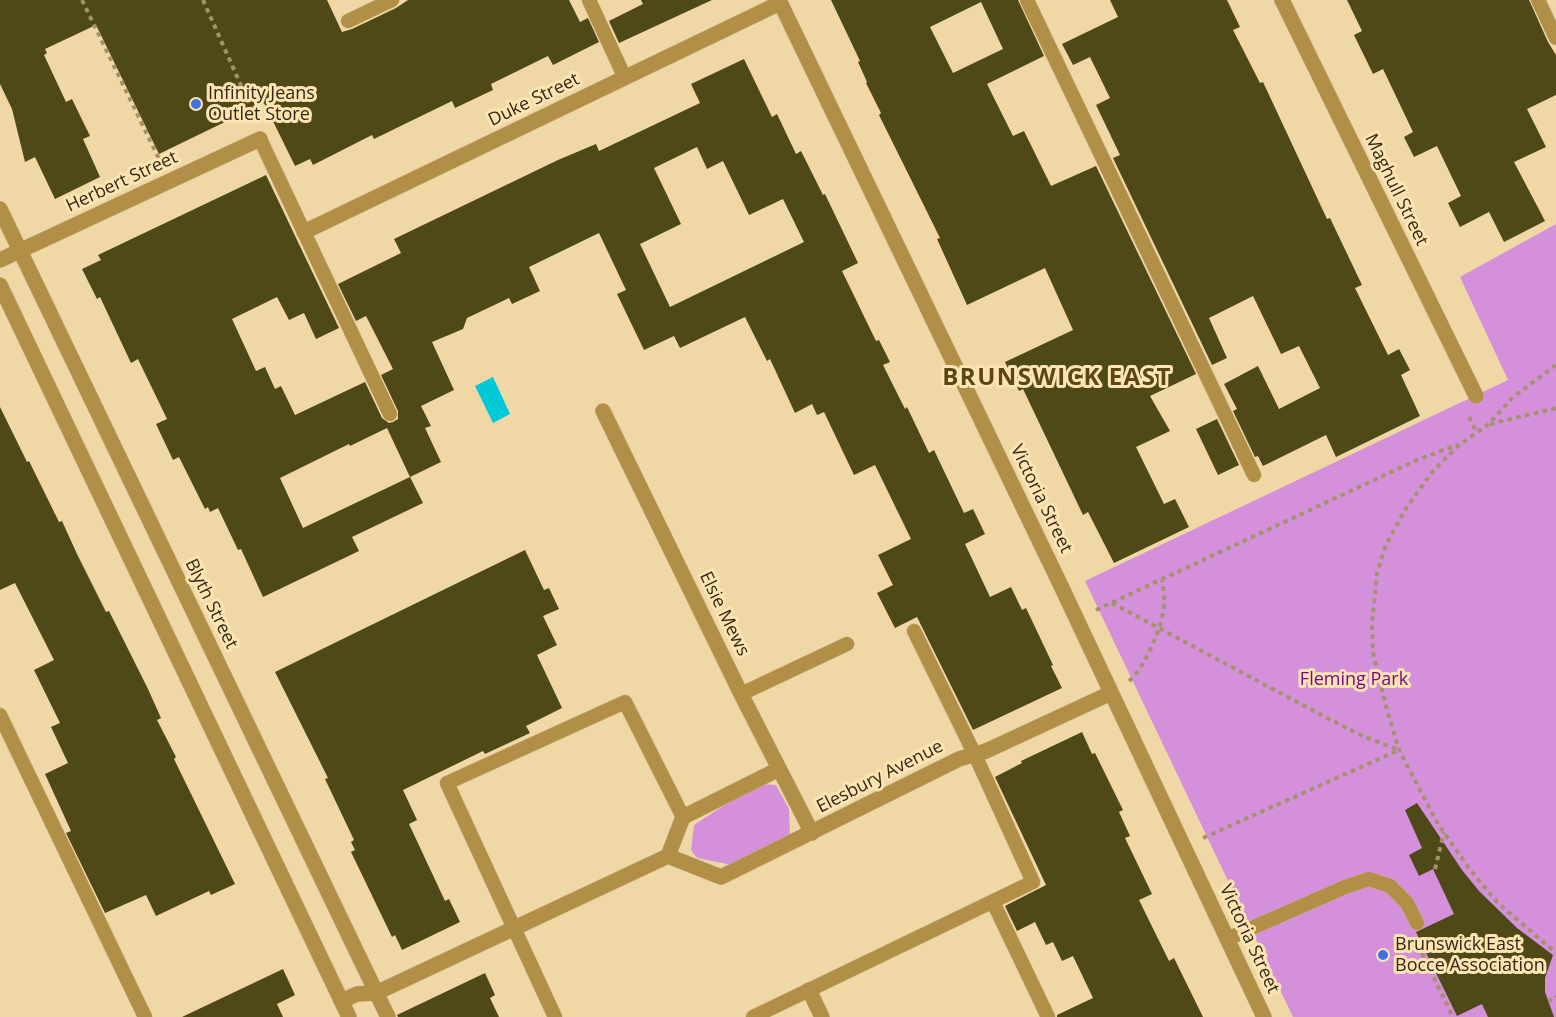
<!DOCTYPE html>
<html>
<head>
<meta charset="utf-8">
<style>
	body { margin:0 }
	canvas { display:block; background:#f0d7a6 }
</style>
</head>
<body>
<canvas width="1556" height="1017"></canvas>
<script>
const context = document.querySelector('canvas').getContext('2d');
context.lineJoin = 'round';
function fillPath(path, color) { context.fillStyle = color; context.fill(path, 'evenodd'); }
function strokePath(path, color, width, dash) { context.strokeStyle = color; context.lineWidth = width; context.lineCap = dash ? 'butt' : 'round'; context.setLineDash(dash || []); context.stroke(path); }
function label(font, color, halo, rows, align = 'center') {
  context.font = font + ' "Open Sans",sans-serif'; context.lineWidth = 6; context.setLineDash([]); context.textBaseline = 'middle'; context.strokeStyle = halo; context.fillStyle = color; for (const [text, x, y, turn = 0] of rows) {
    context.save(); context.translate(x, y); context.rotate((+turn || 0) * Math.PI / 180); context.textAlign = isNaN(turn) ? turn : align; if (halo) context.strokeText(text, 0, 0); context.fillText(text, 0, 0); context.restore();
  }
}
fillPath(new Path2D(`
	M1556,224V1017H1293L1085,581L1508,380L1460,277Z
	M762,784L776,785L789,809L790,835L732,865L697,858L691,850L694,825L740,795Z`), '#d490da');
fillPath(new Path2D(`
	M493,377L510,414L493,423L475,386Z`), '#00c9d7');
fillPath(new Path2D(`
	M0,0H327L342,32L352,29L396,8L408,0H569L580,22L588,18L599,42L553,65L548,56L491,84L493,90L455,108L452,101L374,139L372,135L313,165L310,159L295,166L264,103L159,154L96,25L45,49L47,53L44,55L66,102L72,99L90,136L83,139L100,177L55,199L35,157L25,162L12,109L0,84Z
	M641,0H712L619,43L609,21L643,4Z
	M831,0H1018L1044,56L987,84L1013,136L1024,131L1051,186L1096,166L1196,374L1150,396L1170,431L1136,447L1164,504L1175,499L1189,527L1114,563L1088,512L1083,515L1023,389L1019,391L1005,362L1073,330L1045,268L967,305L937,239L940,238L879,115L881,113L866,83L867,82L858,62L860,61ZM981,2L1003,49L953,73L930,27Z
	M1110,0H1227L1240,27L1233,30L1260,83L1263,82L1327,219L1330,218L1362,285L1355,288L1388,355L1399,349L1410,370L1401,375L1420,416L1336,457L1326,435L1263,466L1258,456L1255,457L1233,411L1237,409L1224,384L1258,366L1279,409L1320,388L1299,346L1281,354L1253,296L1209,318L1227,358L1212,365L1113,158L1120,155L1096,105L1110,98L1090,57L1073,65L1062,44L1118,17Z
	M1347,0H1529L1548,42L1556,55V95L1527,109L1546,147L1514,162L1545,221L1504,242L1489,212L1460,227L1448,203L1461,196L1437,146L1414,157L1404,137L1413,132L1383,69L1373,74L1354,35L1362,31Z
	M744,59L772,117L777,114L796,154L801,151L823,195L825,194L858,263L842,271L876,341L879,340L890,362L883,365L905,409L907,407L929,453L934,450L964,513L973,509L985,534L965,544L990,597L1011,587L1022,610L1026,608L1053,665L1051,666L1062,688L973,730L917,617L895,628L877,593L893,585L878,555L911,539L875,465L854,475L824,412L817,415L812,404L795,413L770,359L767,361L745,317L680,348L674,336L644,350L617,294L626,290L599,233L529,267L540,291L512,304L509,298L467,318L463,329L432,342L454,390L421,406L431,426L425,428L441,462L410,477L423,503L352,537L359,551L263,597L241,549L238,550L218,508L210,512L208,507L205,509L179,457L173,460L156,424L167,419L138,359L131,363L100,297L97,299L82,269L101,260L98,255L266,175L339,328L316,339L304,313L289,320L277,297L232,319L256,371L265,367L275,389L281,386L295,415L365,382L382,418L389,423L393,422L398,419V411L381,375L393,369L366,316L356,321L338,284L401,253L394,239L558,160L596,144L599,151L700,103L691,84ZM697,147L707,169L723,161L749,215L783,199L804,242L670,307L640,244L681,224L654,168ZM387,428L410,477L303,528L280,478L349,444L350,446Z
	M0,407L27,462L29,461L59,522L62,521L77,554L106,612L109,611L148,689L161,718L157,720L176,757L174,759L235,884L211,895L209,891L156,916L146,895L105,913L66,833L71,831L45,774L68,763L51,727L60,723L34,670L54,660L15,583L0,590Z
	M1217,419L1239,465L1218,475L1196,429Z
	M525,550L544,590L549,588L559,609L543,616L557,645L537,655L562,708L526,726L530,733L485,754L483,751L403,790L417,820L409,824L445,901L449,899L460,922L402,950L395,935L392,937L351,852L355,850L351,842L354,840L325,779L328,778L275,672Z
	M1082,732L1092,754L1095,753L1123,810L1119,812L1130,836L1125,838L1152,894L1139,900L1169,961L1174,958L1203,1017H1057V1015L1093,998L1073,956L1062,961L1053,942L1046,945L1035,922L1017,931L1005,906L1046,885L995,777L1022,763L1021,761Z
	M1417,803L1462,870L1479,891L1517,928L1553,955L1545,978V992L1554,1017H1488L1482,1004L1457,1016L1416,932L1454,914L1433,869L1419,876L1409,855L1422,848L1405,810Z
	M283,969L295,995L277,1004L283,1017H182Z
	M485,973L495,995L490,998L499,1017H398L397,1015Z`), '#4e4916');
const service = new Path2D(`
	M589,0L625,78
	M1027,0L1254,475
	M1538,0L1556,38
	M348,21L392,0
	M260,139L390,414
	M741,694L847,644
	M0,715L145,1017
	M993,902L1048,1017
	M1227,939L1345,887L1369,879L1390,886L1407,903L1417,923
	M555,1017L447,783L625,702L683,817
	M753,1017L1033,882L975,755L914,631`);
const minor = new Path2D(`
	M779,0L1062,588L1264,1017
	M1282,0L1476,396
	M304,232L780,3
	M0,260L260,139
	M603,411L741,694L812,833
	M668,856L683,817L779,769
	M809,990L822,1017
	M342,1001L357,994L376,993L668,856L721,877L959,759L986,751L1111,693`);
const tertiary = new Path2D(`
	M0,209L388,1017
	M0,285L349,1017`);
strokePath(service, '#cab489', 15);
strokePath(minor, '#cab489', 16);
strokePath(tertiary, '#cab489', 16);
strokePath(new Path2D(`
	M82,0L160,161
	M203,0L255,117
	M1556,365L1512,398L1489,424L1459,445L1432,472L1405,510L1386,545L1377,573L1372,625L1373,653L1386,706L1399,750L1438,824L1471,871L1498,903L1556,953
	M1469,417L1477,433
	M1490,424L1556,408
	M1112,603L1327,718L1365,737L1399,750
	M1096,610L1417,460L1457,445
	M1129,681C1145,667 1163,626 1164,604C1165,596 1163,587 1162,580
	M1203,838L1399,750
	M1435,869L1444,832
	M1418,945L1453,1017
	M1548,1001L1556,998V996`), '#a5916c', 4, [4.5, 4.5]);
strokePath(service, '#b28f46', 14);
strokePath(minor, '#b28f46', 15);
strokePath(tertiary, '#b28f46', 15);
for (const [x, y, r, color] of [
	[196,104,6,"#4072e3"],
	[1383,955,6,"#4072e3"]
]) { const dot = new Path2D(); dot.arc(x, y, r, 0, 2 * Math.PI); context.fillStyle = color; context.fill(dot); strokePath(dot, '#fde4b2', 2); }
label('18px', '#322815', '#fde4b2', [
	["Infinity Jeans",208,94],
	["Outlet Store",208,115],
	["Brunswick East",1395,945],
	["Bocce Association",1395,966]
], 'left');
label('18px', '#322815', '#fde4b2', [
	["Duke Street",534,100,-26],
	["Herbert Street",122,182,-25],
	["Maghull Street",1396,190,64],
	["Victoria Street",1041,499,64],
	["Blyth Street",211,604,64],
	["Elsie Mews",724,614,64],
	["Elesbury Avenue",880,777,-27],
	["Victoria Street",1249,939,65]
]);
label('18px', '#7a0686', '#fde4b2', [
	["Fleming Park",1354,680]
]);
context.letterSpacing = '1.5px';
label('bold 24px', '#5b4616', '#fde4b2', [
	["BRUNSWICK EAST",1057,378]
]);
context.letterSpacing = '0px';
</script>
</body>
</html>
